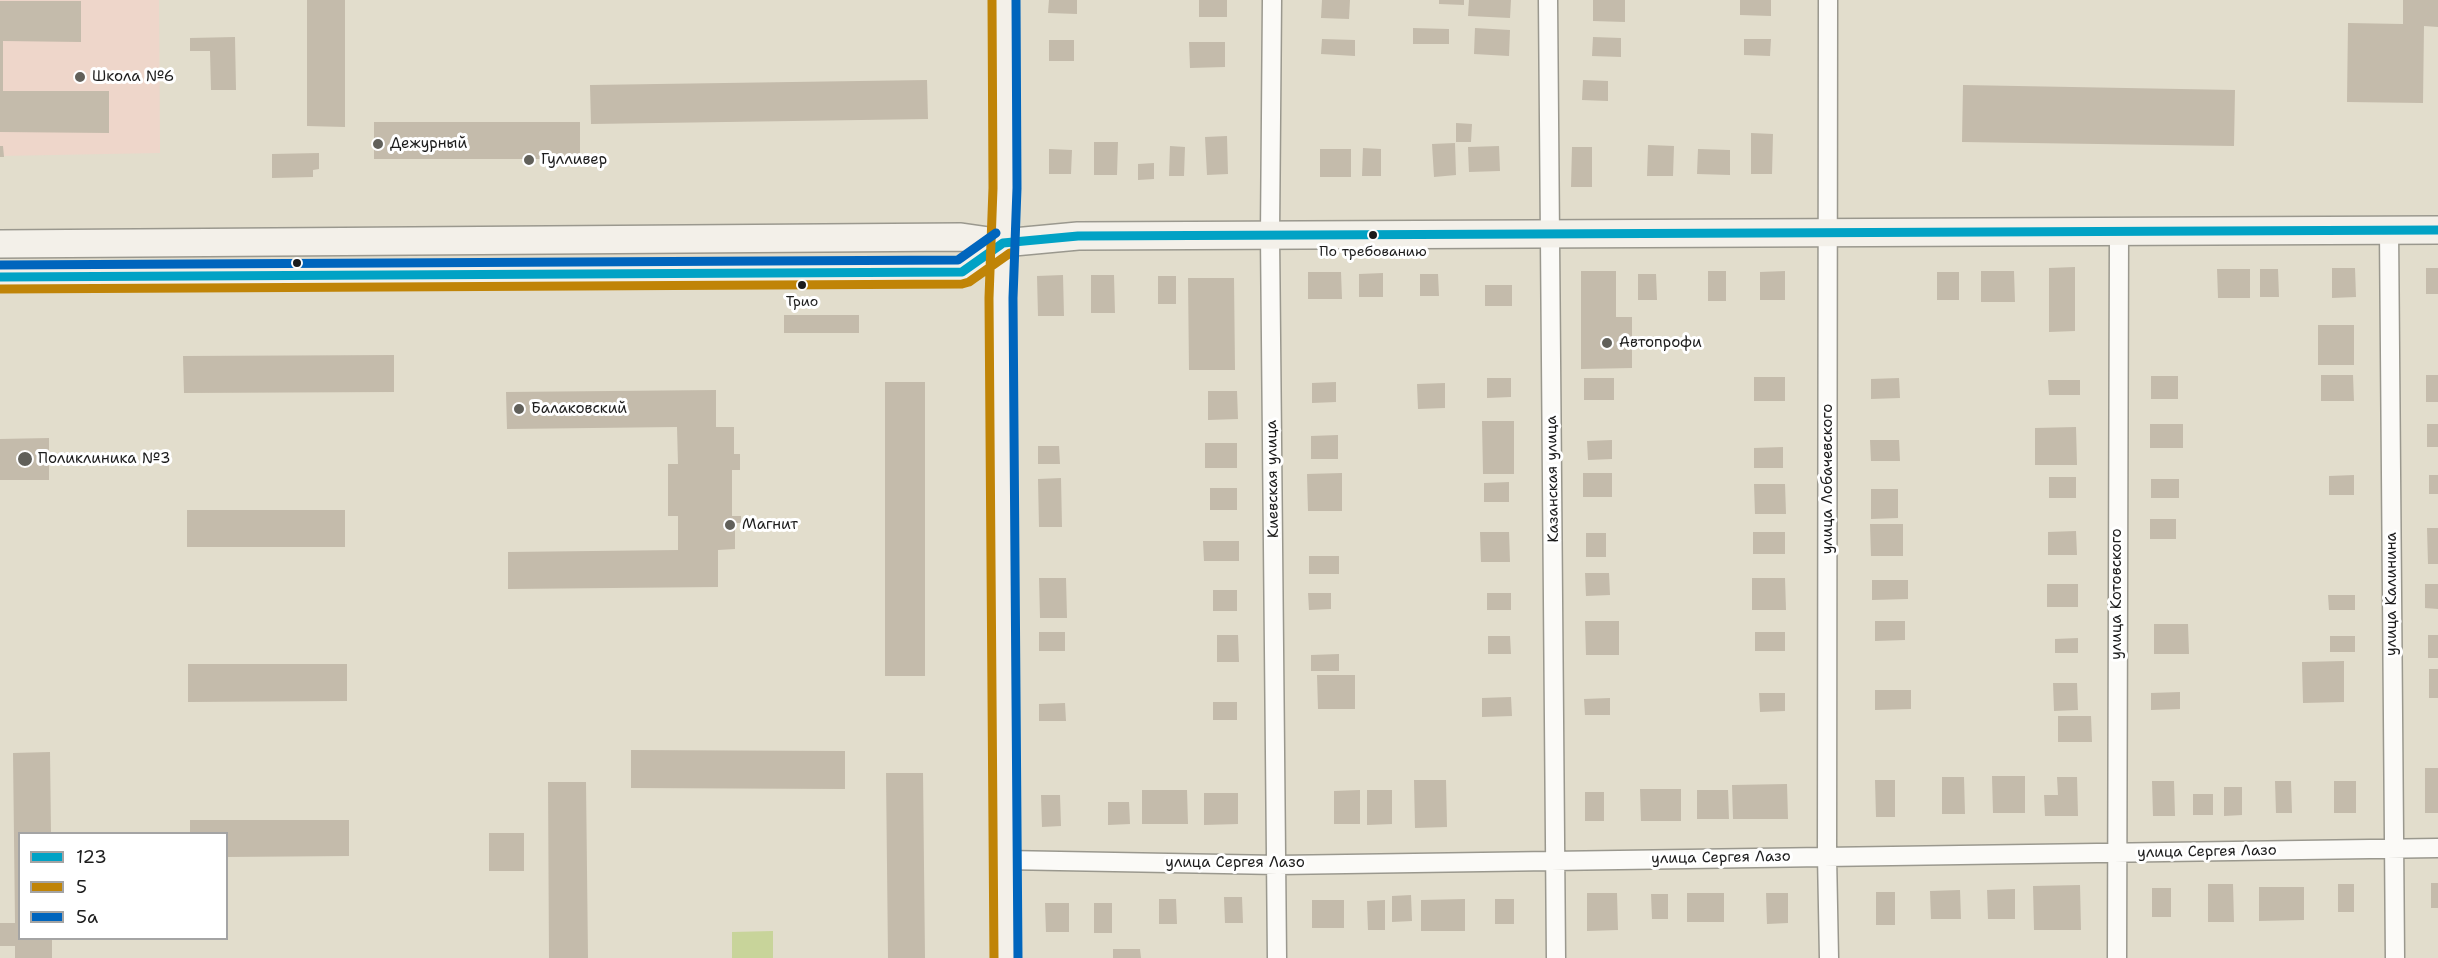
<!DOCTYPE html>
<html>
<head>
<meta charset="utf-8">
<style>
	body { margin:0 }
	#map { position:relative; width:2438px; height:958px; overflow:hidden; background:#e2ddcc; font-family:"Shantell Sans",sans-serif }
	canvas { display:block }
	.legend { position:absolute; left:18px; top:832px; width:210px; height:108px; box-sizing:border-box; background:#fff; border:2px solid #a4a4a4; margin:0; padding:8px 10px; list-style:none; font-size:18px; color:#1c1c1c }
	.legend li { display:flex; align-items:center; gap:12px; height:30px }
	.legend b { width:30px; border:2px solid #a4a4a4 }
</style>
</head>
<body>
<div id="map">
<canvas width="2438" height="958"></canvas>
<ul class="legend">
<li><b style="height:8px;background:#01a2c5"></b>123</li>
<li><b style="height:8px;background:#c08407"></b>5</li>
<li><b style="height:8px;background:#0065bd"></b>5а</li>
</ul>
</div>
<script>
const context = document.querySelector('canvas').getContext('2d');
context.lineJoin = 'round';
function fillPath(path, color) { context.fillStyle = color; context.fill(path, 'evenodd'); }
function strokePath(path, color, width, dash) { context.strokeStyle = color; context.lineWidth = width; context.lineCap = dash ? 'butt' : 'round'; context.setLineDash(dash || []); context.stroke(path); }
function label(font, color, halo, rows, align = 'center') {
  context.font = font + ' "Shantell Sans",sans-serif'; context.lineWidth = 6; context.setLineDash([]); context.textBaseline = 'middle'; context.strokeStyle = halo; context.fillStyle = color; for (const [text, x, y, turn = 0] of rows) {
    context.save(); context.translate(x, y); context.rotate((+turn || 0) * Math.PI / 180); context.textAlign = isNaN(turn) ? turn : align; if (halo) context.strokeText(text, 0, 0); context.fillText(text, 0, 0); context.restore();
  }
}
fillPath(new Path2D(`
	M0,0H159L160,153L0,156Z`), '#eed6ca');
fillPath(new Path2D(`
	M773,931V958H732V932Z`), '#c8d49a');
fillPath(new Path2D(`
	M307,0H345V127L307,126Z
	M1049,0H1077V14L1048,13Z
	M1199,0H1227V17H1199Z
	M1322,0H1350L1349,19L1321,18Z
	M1439,0H1464V5L1439,4Z
	M1469,0H1511L1510,18L1468,16Z
	M1593,0H1625V22L1593,21Z
	M1740,0H1771V16L1740,15Z
	M2403,0H2438V27L2424,26L2423,103L2347,102L2348,23L2403,24Z
	M0,1H81V42L3,41V91H109V133L0,132Z
	M1413,28L1449,29V44H1413Z
	M1475,28L1510,30L1509,56L1474,54Z
	M235,37L236,90H211L210,51H190V38Z
	M1593,37L1621,38V57L1592,56Z
	M1322,39L1355,40V56L1321,54Z
	M1744,39H1771L1770,56L1744,55Z
	M1049,40H1074V61H1049Z
	M1189,42H1225V67L1190,68Z
	M927,80L928,119L591,124L590,85Z
	M1583,80L1608,81V101L1582,100Z
	M1963,85L2235,90L2234,146L1962,142Z
	M374,122H580V159H374Z
	M1456,123L1472,124L1471,142H1456Z
	M1751,133L1773,134L1772,174H1751Z
	M1227,136L1228,174L1207,175L1205,137Z
	M1094,142H1118L1117,175H1094Z
	M1455,143L1456,175L1434,177L1432,144Z
	M1648,145L1674,146L1673,176H1647Z
	M0,146H3L4,157H0Z
	M1170,146L1185,147L1184,176H1169Z
	M1499,146L1500,171L1469,172L1468,147Z
	M1572,147H1592V187H1571Z
	M1363,148L1381,149V176H1362Z
	M1049,149L1072,150L1071,174H1049Z
	M1320,149H1351V177H1320Z
	M1698,149L1730,150V175L1697,174Z
	M319,153V169L313,170V177L272,178V154Z
	M1154,163V179L1138,180V164Z
	M2075,267V331L2049,332V268Z
	M2332,268H2355L2356,297L2332,298Z
	M2426,268H2438V294H2426Z
	M2217,269H2250V298H2218Z
	M2260,269H2278L2279,297H2260Z
	M1581,271H1616V317H1632V368L1581,369Z
	M1708,271H1726V301H1708Z
	M1785,271V300H1760V272Z
	M1981,271H2014L2015,302H1981Z
	M1308,272H1341L1342,299H1308Z
	M1937,272H1959V300H1937Z
	M1383,273V297H1359V274Z
	M1420,274H1438L1439,296H1420Z
	M1638,274H1656L1657,300H1638Z
	M1063,275L1064,316H1038L1037,276Z
	M1091,275H1114L1115,313H1091Z
	M1158,276H1176V304H1158Z
	M1188,278H1234L1235,370H1189Z
	M1485,285H1512V306H1485Z
	M784,315H859V333H784Z
	M2318,325H2354V365H2318Z
	M394,355V392L184,393L183,356Z
	M2321,375H2353L2354,401H2321Z
	M2426,375H2438V402H2426Z
	M2151,376H2178V399H2151Z
	M1754,377H1785V401H1754Z
	M1487,378H1511V397L1487,398Z
	M1584,378H1614V400H1584Z
	M1899,378L1900,398L1871,399V379Z
	M2048,380H2080V395H2049Z
	M885,382H925V676H885Z
	M1336,382V402L1312,403V383Z
	M1445,383V408L1418,409L1417,384Z
	M716,390V427H734V454H740V470H732V516H741V523H735V549L718,550V587L508,589V552L678,550V516H668V464H678L677,427L507,429L506,392Z
	M1208,391H1237L1238,419L1208,420Z
	M1482,421H1514V474H1483Z
	M2150,424H2183V448H2150Z
	M2427,424H2438V447H2427Z
	M2076,427L2077,465H2035V428Z
	M1338,435V459H1311V436Z
	M49,438V480H0V439Z
	M1612,440V459L1588,460L1587,441Z
	M1870,440H1899L1900,461H1871Z
	M1205,443H1237V468H1205Z
	M1038,446H1059L1060,464H1038Z
	M1783,447V468H1754V448Z
	M1342,473V511H1308L1307,474Z
	M1583,473H1612V497H1583Z
	M2354,475V495H2329V476Z
	M2429,475H2438V494H2429Z
	M2049,477H2076V498H2049Z
	M1061,478L1062,527H1039L1038,479Z
	M2151,479H2179V498H2151Z
	M1509,482V502H1484V483Z
	M1754,484H1785L1786,514H1755Z
	M1210,488H1237V510H1210Z
	M1871,489H1898V518L1871,519Z
	M187,510H345V547H187Z
	M2150,519H2176V539H2150Z
	M1870,524H1903V556H1871Z
	M2427,528H2438V564H2428Z
	M2076,531L2077,555H2048V532Z
	M1480,532H1509L1510,562H1481Z
	M1753,532H1785V554H1753Z
	M1586,533H1606V557H1586Z
	M1203,541H1239V561H1204Z
	M1309,556H1339V574H1309Z
	M1585,573H1609L1610,595L1586,596Z
	M1039,578H1066L1067,618H1040Z
	M1752,578H1785L1786,610H1752Z
	M1872,580H1908V599L1872,600Z
	M2047,584H2078V607H2047Z
	M2425,584H2438V609L2425,608Z
	M1213,590H1237V611H1213Z
	M1308,593H1331V609L1309,610Z
	M1487,593H1511V610H1487Z
	M2328,595H2355V610H2329Z
	M1585,621H1619V655H1586Z
	M1875,621H1905V640L1875,641Z
	M2154,624H2188L2189,654H2154Z
	M1039,632H1065V651H1039Z
	M1755,632H1785V651H1755Z
	M1217,635H1238L1239,662H1217Z
	M2428,635H2438V658H2428Z
	M1488,636H1510L1511,654H1488Z
	M2330,636H2355V652H2330Z
	M2078,638V653H2055V639Z
	M1339,654V671H1311V655Z
	M2344,661V702L2303,703L2302,662Z
	M188,664H347V701L188,702Z
	M2429,669H2438V698H2429Z
	M1317,675H1355V709H1318Z
	M2053,683H2077L2078,710L2054,711Z
	M1875,690H1911V709L1875,710Z
	M2180,692V709L2151,710V693Z
	M1759,693H1785V711L1760,712Z
	M1511,697L1512,716L1482,717V698Z
	M1610,698V715H1585L1584,699Z
	M1213,702H1237V720H1213Z
	M1065,703L1066,721H1039V704Z
	M2058,716H2091L2092,742H2058Z
	M631,750L845,751V789L631,788Z
	M50,752L51,834H20V938H52V958H15V946H0V923H15L13,753Z
	M2425,768H2438V813H2425Z
	M886,773H923L925,958H888Z
	M1992,776H2025V813H1993Z
	M1942,777H1964L1965,814H1942Z
	M2057,777H2077L2078,816H2045L2044,795H2058Z
	M1414,780H1446L1447,827L1415,828Z
	M1875,780H1895V817H1876Z
	M2152,781H2174L2175,816H2153Z
	M2275,781H2291L2292,813H2276Z
	M2334,781H2356V813H2334Z
	M548,782H586L588,958H549Z
	M1787,784L1788,819H1733L1732,785Z
	M2224,787H2242V815L2224,816Z
	M1640,789H1681V821H1641Z
	M1142,790H1187L1188,824H1142Z
	M1360,790V824H1334V791Z
	M1367,790H1392V824L1367,825Z
	M1697,790H1728L1729,819H1697Z
	M1585,792H1604V821H1585Z
	M1204,793H1238V824L1204,825Z
	M2193,794H2213V815H2193Z
	M1041,795H1060L1061,826L1042,827Z
	M1108,802H1129L1130,824L1108,825Z
	M190,820H349V856L226,857V834H190Z
	M489,833H524V871H489Z
	M2431,883H2438V908H2431Z
	M2208,884H2233L2234,922H2208Z
	M2338,884H2354V912H2338Z
	M2080,885L2081,930H2034L2033,886Z
	M2259,887H2304V920L2259,921Z
	M2152,888H2171V917H2152Z
	M2015,889V919H1988L1987,890Z
	M1960,890L1961,919H1931L1930,891Z
	M1876,892H1895V925H1876Z
	M1587,893H1617L1618,930L1587,931Z
	M1687,893H1724V922H1687Z
	M1766,893H1788V923L1767,924Z
	M1651,894H1668V919H1652Z
	M1411,895L1412,921L1392,922V896Z
	M1224,897H1242L1243,923H1225Z
	M1159,899H1176L1177,924H1159Z
	M1465,899V931H1421V900Z
	M1495,899H1514V924H1495Z
	M1312,900H1344V928H1312Z
	M1385,900V930H1368L1367,901Z
	M1045,903H1069V932H1046Z
	M1094,903H1112V933H1094Z
	M1113,949H1140L1141,958H1113Z`), '#c4bbab');
const minor = new Path2D(`
	M1272,0L1270,235L1277,958
	M1548,0L1556,958
	M1828,0L1827,855L1829,958
	M2389,230L2395,958
	M1005,860L1278,865L2438,848
	M2117,958L2119,231`);
const secondary = new Path2D(`
	M1004,0L1005,188L1001,298L1006,958
	M0,244L961,237L1003,243
	M0,277L962,272L1003,243L1078,236L2438,230`);
strokePath(minor, '#9a988e', 21);
strokePath(secondary, '#9a988e', 30);
strokePath(minor, '#fbfaf7', 18);
strokePath(secondary, '#f3f0e9', 27);
strokePath(new Path2D(`
	M0,277L962,272L1003,243L1078,236L2438,230`), '#01a2c5', 9);
strokePath(new Path2D(`
	M992,0L993,188L989,298L994,958
	M0,289L962,284L969,282L1010,253`), '#c08407', 9);
strokePath(new Path2D(`
	M1016,0L1017,188L1013,298L1018,958
	M0,265L958,260L996,233`), '#0065bd', 9);
for (const [x, y, r, color] of [
	[80,77,6,"#61605a"],
	[378,144,6,"#61605a"],
	[529,160,6,"#61605a"],
	[1373,235,5,"#1c1c1c"],
	[297,263,5,"#1c1c1c"],
	[802,285,5,"#1c1c1c"],
	[1607,343,6,"#61605a"],
	[519,409,6,"#61605a"],
	[25,459,8,"#61605a"],
	[730,525,6,"#61605a"]
]) { const dot = new Path2D(); dot.arc(x, y, r, 0, 2 * Math.PI); context.fillStyle = color; context.fill(dot); strokePath(dot, '#fff', 2); }
label('14px', '#1c1c1c', '#fff', [
	["По требованию",1373,252],
	["Трио",802,302]
]);
label('15px', '#1c1c1c', '#fff', [
	["Школа №6",92,77],
	["Дежурный",390,144],
	["Гулливер",541,160],
	["Автопрофи",1619,343],
	["Балаковский",531,409],
	["Поликлиника №3",38,459],
	["Магнит",742,525]
], 'left');
label('15px', '#1c1c1c', '#fff', [
	["Киевская улица",1273,479,-91],
	["Казанская улица",1553,479,-91],
	["улица Лобачевского",1828,479,-90],
	["улица Котовского",2117,594,-90],
	["улица Калинина",2392,594,-90],
	["улица Сергея Лазо",2207,852,-1],
	["улица Сергея Лазо",1721,858,-1],
	["улица Сергея Лазо",1235,863]
]);
</script>
</body>
</html>
